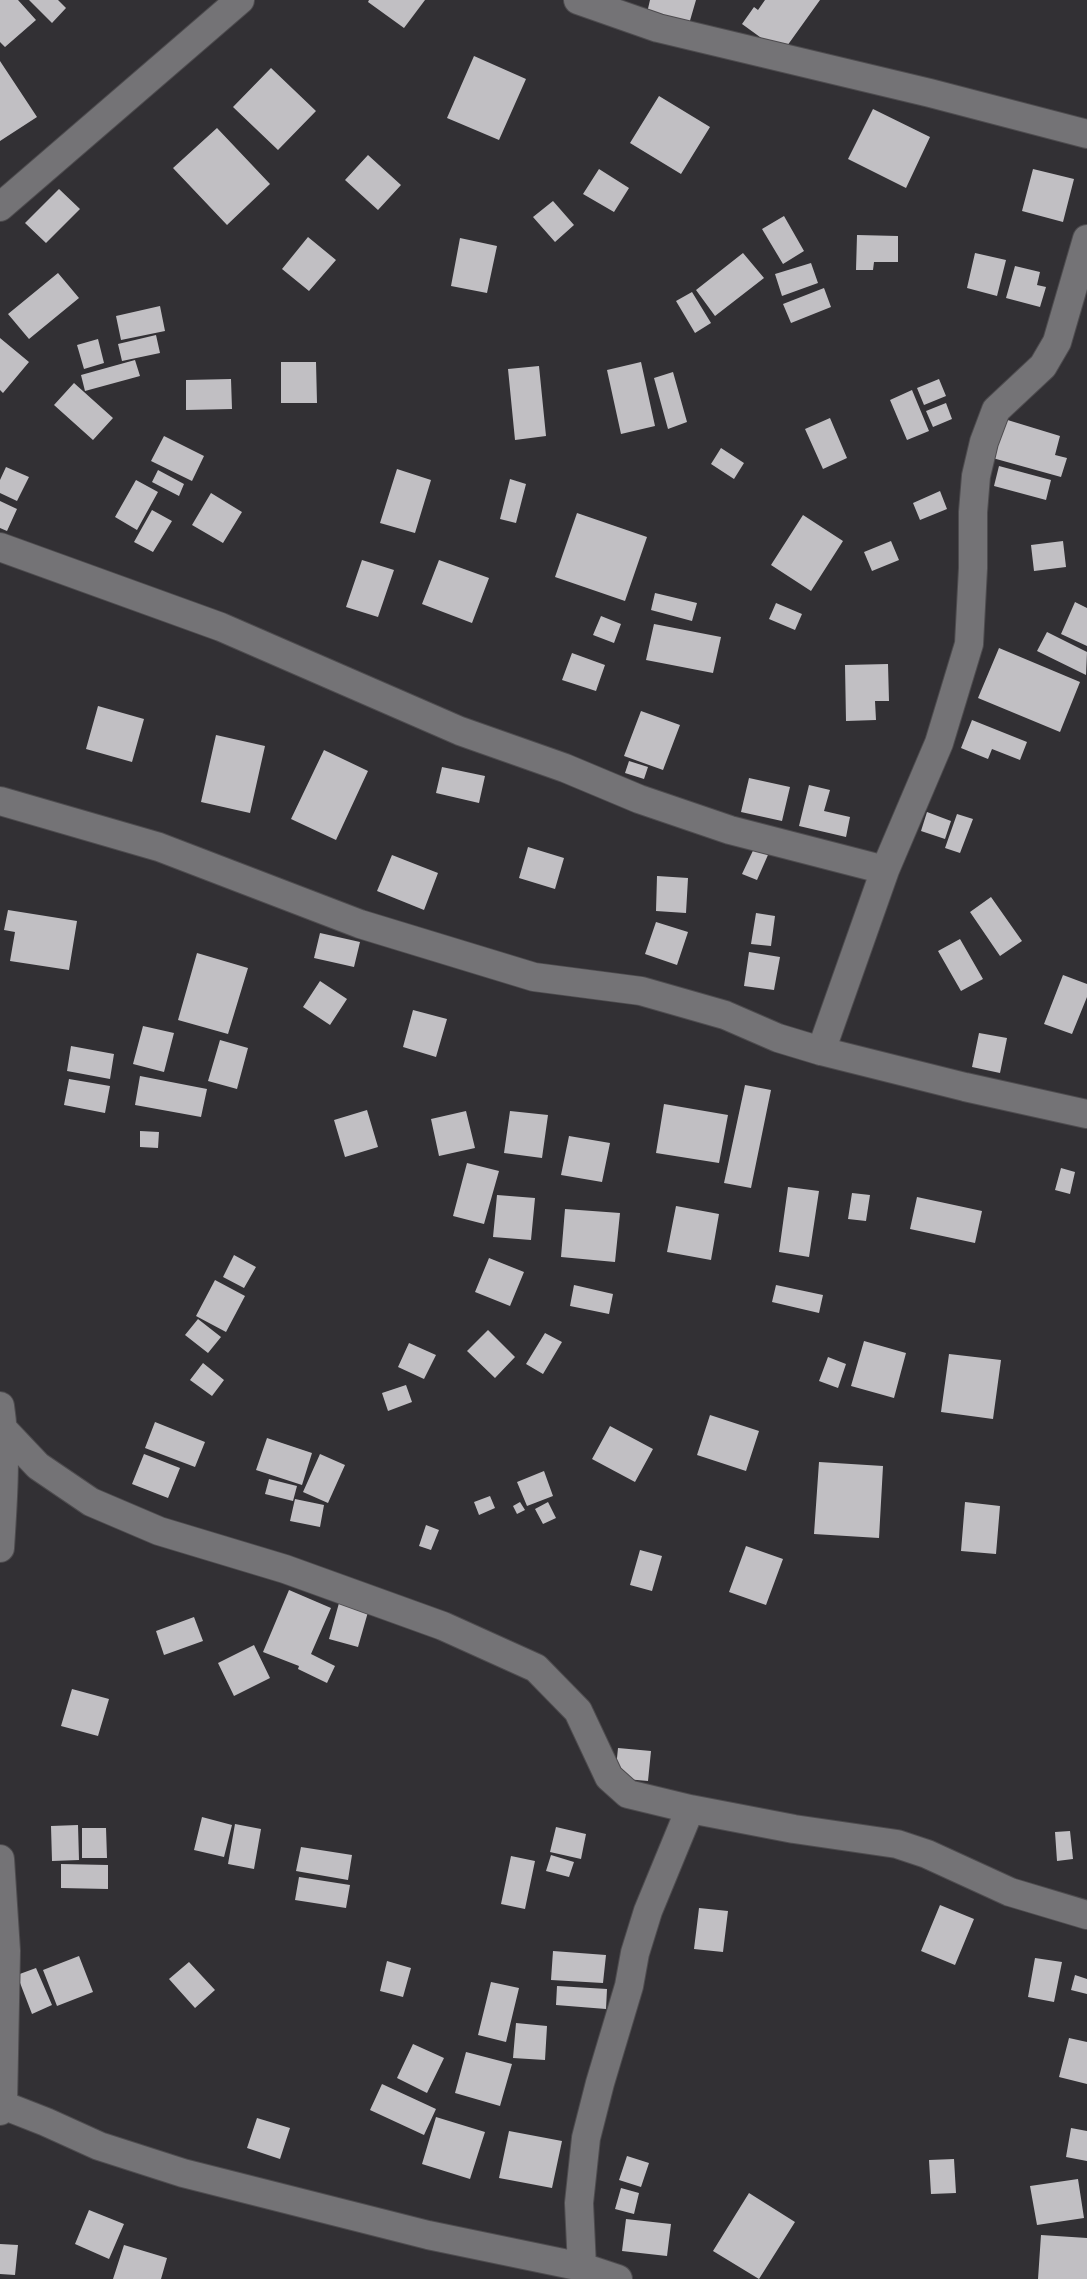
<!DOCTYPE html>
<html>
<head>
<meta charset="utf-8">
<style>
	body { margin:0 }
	canvas { display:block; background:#323034 }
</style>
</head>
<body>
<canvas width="1087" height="2279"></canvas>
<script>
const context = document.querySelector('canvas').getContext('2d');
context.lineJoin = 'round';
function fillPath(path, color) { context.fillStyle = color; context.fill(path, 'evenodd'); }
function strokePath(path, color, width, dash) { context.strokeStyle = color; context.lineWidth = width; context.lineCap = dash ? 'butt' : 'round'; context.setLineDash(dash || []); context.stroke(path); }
fillPath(new Path2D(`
	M0,0H18L36,20L5,47L0,42Z
	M29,0H58L66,8L52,23Z
	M369,0H425L404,28L368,2Z
	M650,0H696L689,24L647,13Z
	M765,0H820L782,53L742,24L754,7L758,10Z
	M474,56L526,79L499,140L447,118Z
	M0,61L37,117L0,141Z
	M271,68L316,111L278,150L233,107Z
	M659,96L710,127L681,174L630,143Z
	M873,109L930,137L906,188L848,159Z
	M217,128L270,184L227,225L173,168Z
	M368,155L401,185L378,210L345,180Z
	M599,169L629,188L614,212L583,194Z
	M1033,169L1074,179L1063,222L1022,211Z
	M59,189L80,209L46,243L25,223Z
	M553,201L574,225L555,242L533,217Z
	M784,216L804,251L783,264L762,229Z
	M857,235L898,236V262H874L873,270H856Z
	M308,237L336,260L309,291L282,269Z
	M460,238L497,246L487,293L451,286Z
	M743,253L764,278L715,316L696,290Z
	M975,253L1006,260L997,296L967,288Z
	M811,263L818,283L782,296L775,274Z
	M1015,266L1040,272L1037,285L1046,287L1040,307L1006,298Z
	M58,273L79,298L29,339L8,314Z
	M824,288L831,307L791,323L783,304Z
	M692,292L711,323L695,333L676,301Z
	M160,306L165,331L121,340L116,316Z
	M156,335L160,353L122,361L118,344Z
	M0,338L29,362L3,393L0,390Z
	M98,339L104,363L84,369L77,345Z
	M135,360L140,376L85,391L81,375Z
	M281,362H316L317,403H281Z
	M641,362L655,426L621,434L607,370Z
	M539,366L546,436L515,440L508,369Z
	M673,372L687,422L668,429L654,378Z
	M231,379L232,409L186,410V380Z
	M939,379L946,396L924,405L917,388Z
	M74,383L113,418L93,440L54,405Z
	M912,390L929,431L907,440L890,400Z
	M946,403L952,419L933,427L926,411Z
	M830,418L847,458L823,469L805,429Z
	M1001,418L1060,436L1055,455L1067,458L1061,477L989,457Z
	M164,436L204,456L192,481L151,461Z
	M721,448L744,463L734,479L711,464Z
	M999,466L1051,480L1046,500L994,486Z
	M6,467L29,477L17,501L0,493V480Z
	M397,469L431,480L415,533L380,523Z
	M158,470L184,484L179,496L152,482Z
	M510,479L526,484L516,523L500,519Z
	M136,480L158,492L137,530L115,517Z
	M940,491L947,509L920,520L913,503Z
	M211,493L242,512L223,543L192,525Z
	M0,501L17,509L7,531L0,528Z
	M152,510L172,521L153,552L134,542Z
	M577,513L647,537L625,601L555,577Z
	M803,515L843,541L811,591L771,565Z
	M891,541L899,560L872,571L864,552Z
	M1063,541L1066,567L1034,571L1031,545Z
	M362,560L394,570L378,617L346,607Z
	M439,560L489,578L472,623L422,604Z
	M655,593L697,603L692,621L651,610Z
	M1075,602L1087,608V646L1061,634Z
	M776,603L802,614L795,630L769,619Z
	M601,616L621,624L614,643L593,635Z
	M654,624L721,637L713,673L646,660Z
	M1047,632L1087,652L1086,675L1037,651Z
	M999,648L1080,682L1060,732L978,698Z
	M572,653L605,665L596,691L562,680Z
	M888,664L889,701H875L876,720L846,721L845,665Z
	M98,706L144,719L132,762L86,749Z
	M641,711L680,725L663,770L624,756Z
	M972,720L1027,742L1020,760L992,749L988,759L961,748Z
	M216,735L265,746L250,813L201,802Z
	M324,750L368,771L336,840L291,819Z
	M629,761L648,767L644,779L625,773Z
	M442,767L485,776L479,803L436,793Z
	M749,778L790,787L782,821L741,812Z
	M809,785L830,790L824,811L850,817L846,837L799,826Z
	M927,812L951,821L945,839L921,831Z
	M957,814L973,819L960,853L945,848Z
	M757,842L771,848L757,880L742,874Z
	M528,847L564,858L555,889L519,878Z
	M392,855L438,873L424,910L377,891Z
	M657,876L688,878L686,913L656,911Z
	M991,897L1022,941L1000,956L970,912Z
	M8,910L77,921L69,970L10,961L15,932L4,930Z
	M756,913L775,916L771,946L751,944Z
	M656,922L688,932L677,965L645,954Z
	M320,933L360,942L354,967L314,958Z
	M960,939L983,979L961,991L938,951Z
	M749,952L780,957L774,990L744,986Z
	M197,953L248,968L228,1034L178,1020Z
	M1063,975L1087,984V997L1072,1034L1044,1024Z
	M320,981L347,999L330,1025L303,1007Z
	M413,1010L447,1019L436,1057L403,1047Z
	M143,1026L174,1033L164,1072L133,1064Z
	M979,1033L1007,1038L1000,1073L972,1067Z
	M220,1040L248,1048L237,1089L208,1081Z
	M71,1046L114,1054L110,1079L67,1071Z
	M140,1076L207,1089L201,1117L135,1105Z
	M69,1079L110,1086L105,1113L64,1105Z
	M745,1085L771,1090L751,1188L724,1183Z
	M664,1104L728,1115L719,1163L656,1153Z
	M367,1110L378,1147L345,1157L334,1120Z
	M466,1111L475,1148L439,1156L431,1119Z
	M510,1111L548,1115L542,1158L504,1153Z
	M140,1131L159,1132L158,1148L140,1147Z
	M569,1136L610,1143L602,1182L561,1175Z
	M467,1163L499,1171L484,1224L453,1216Z
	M1061,1168L1075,1172L1070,1194L1055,1190Z
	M788,1187L819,1191L809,1257L779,1252Z
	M852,1193L870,1195L866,1221L848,1219Z
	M497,1195L535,1198L531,1240L493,1237Z
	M917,1197L982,1211L975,1243L910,1229Z
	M676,1206L719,1214L711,1260L667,1252Z
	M565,1209L620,1213L615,1262L561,1257Z
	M234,1255L256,1267L244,1288L223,1277Z
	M489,1258L524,1272L510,1306L475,1292Z
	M215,1280L245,1296L226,1332L196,1316Z
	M574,1285L613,1294L609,1314L570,1306Z
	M776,1285L823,1295L819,1313L772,1302Z
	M198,1319L221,1337L208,1353L185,1335Z
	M488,1330L515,1357L495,1378L467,1351Z
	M545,1333L562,1342L543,1374L526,1364Z
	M864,1341L906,1353L894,1398L851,1386Z
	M409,1343L436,1355L424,1379L398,1367Z
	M949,1354L1001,1360L993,1419L941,1412Z
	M828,1357L846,1364L838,1388L819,1381Z
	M203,1363L224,1380L212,1396L190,1380Z
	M406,1385L412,1402L388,1411L382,1393Z
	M710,1415L759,1431L746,1471L697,1455Z
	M155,1422L205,1442L195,1467L145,1448Z
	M610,1426L653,1449L635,1482L592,1459Z
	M267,1438L312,1453L302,1485L256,1470Z
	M144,1454L180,1468L168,1498L132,1484Z
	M320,1454L345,1465L328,1503L303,1492Z
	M819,1462L883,1466L879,1538L814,1534Z
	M544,1471L553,1496L527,1506L517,1482Z
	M269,1479L297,1486L293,1501L265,1494Z
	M490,1496L495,1508L479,1515L474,1502Z
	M295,1499L324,1505L320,1527L290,1521Z
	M520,1502L525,1510L517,1514L513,1506Z
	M548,1502L556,1518L543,1524L535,1509Z
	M965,1502L1000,1506L996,1554L961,1551Z
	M426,1525L439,1530L431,1550L419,1546Z
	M746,1546L783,1559L766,1605L729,1592Z
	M640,1550L662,1556L652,1591L630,1585Z
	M289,1590L331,1608L311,1654L335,1666L327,1683L298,1669L299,1666L263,1652Z
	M339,1603L368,1612L358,1647L329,1639Z
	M194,1617L203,1641L164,1655L156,1631Z
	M254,1645L270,1678L234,1696L218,1663Z
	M72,1689L109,1699L98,1736L61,1726Z
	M618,1748L651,1751L648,1781L615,1778Z
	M202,1817L232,1825L224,1857L194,1850Z
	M235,1824L261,1829L254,1869L228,1864Z
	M78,1825L79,1860L52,1861L51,1826Z
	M556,1827L586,1834L581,1859L550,1852Z
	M82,1828H106L107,1858H82Z
	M1070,1831L1073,1859L1057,1861L1055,1832Z
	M301,1847L352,1855L348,1880L296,1871Z
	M551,1855L574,1862L569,1877L546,1871Z
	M511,1856L535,1861L525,1909L501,1904Z
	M61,1864L108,1865V1889L61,1888Z
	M299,1877L350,1885L346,1908L295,1900Z
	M940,1905L974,1919L955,1965L921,1951Z
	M699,1908L728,1911L723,1952L694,1949Z
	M553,1951L606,1955L603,1983L551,1980Z
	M79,1956L93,1992L57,2006L43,1970Z
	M1035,1958L1062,1962L1054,2002L1028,1997Z
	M387,1961L411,1968L403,1997L380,1991Z
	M189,1962L215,1990L195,2008L169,1979Z
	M36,1968L52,2005L32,2014L17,1975Z
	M1075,1975L1087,1979V1994L1071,1990Z
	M491,1982L519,1988L506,2042L478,2035Z
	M557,1986L607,1989L606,2009L556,2005Z
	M516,2023L547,2026L545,2060L513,2058Z
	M1069,2038L1087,2042V2084L1059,2077Z
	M413,2044L444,2058L427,2093L397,2078Z
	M466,2052L512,2064L500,2106L455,2093Z
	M382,2084L436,2109L424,2135L370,2110Z
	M436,2117L485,2132L470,2179L422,2164Z
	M257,2118L290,2128L280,2159L247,2148Z
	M1071,2128L1087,2131V2161L1066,2157Z
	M509,2131L562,2141L552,2188L499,2178Z
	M627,2156L649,2163L641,2187L619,2180Z
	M954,2159L956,2193L931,2194L929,2160Z
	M1078,2179L1084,2218L1037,2225L1030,2186Z
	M621,2188L639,2193L634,2214L615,2209Z
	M749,2193L795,2222L759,2279L713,2251Z
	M89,2210L124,2224L109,2259L75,2244Z
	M626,2219L671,2224L667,2256L622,2251Z
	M1041,2235L1087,2238V2279H1038Z
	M0,2244L18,2245L15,2275L0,2274Z
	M124,2245L167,2258L161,2279H113Z`), '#c1bfc3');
const minor = new Path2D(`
	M578,0L658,28L930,93L1087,134
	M0,207L240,0
	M0,547L221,627L460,731L565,768L639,799L730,830L885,870
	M0,801L159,847L360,924L534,977L641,991L725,1015L778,1038L821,1051L965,1087L1087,1114
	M821,1051L885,870L939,743L969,644L973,568V512L976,476L984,442L996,410L1043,366L1057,342L1087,239
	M0,1406C7,1453 3,1500 0,1548
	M3,1429L38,1466L91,1502L159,1531L285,1569L443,1626L536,1668L578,1711L609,1777L628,1794L690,1809L794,1829L897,1844L927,1854L1010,1892L1087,1915
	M0,1859L6,1951L3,2105L0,2111
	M0,2104L46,2122L99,2146L183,2173L428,2235L582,2267L618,2279
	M582,2267L579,2203L586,2138L600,2083L629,1986L635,1953L648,1911L690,1809`);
strokePath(minor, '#4e4c4f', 30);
strokePath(minor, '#747376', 28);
</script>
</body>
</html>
